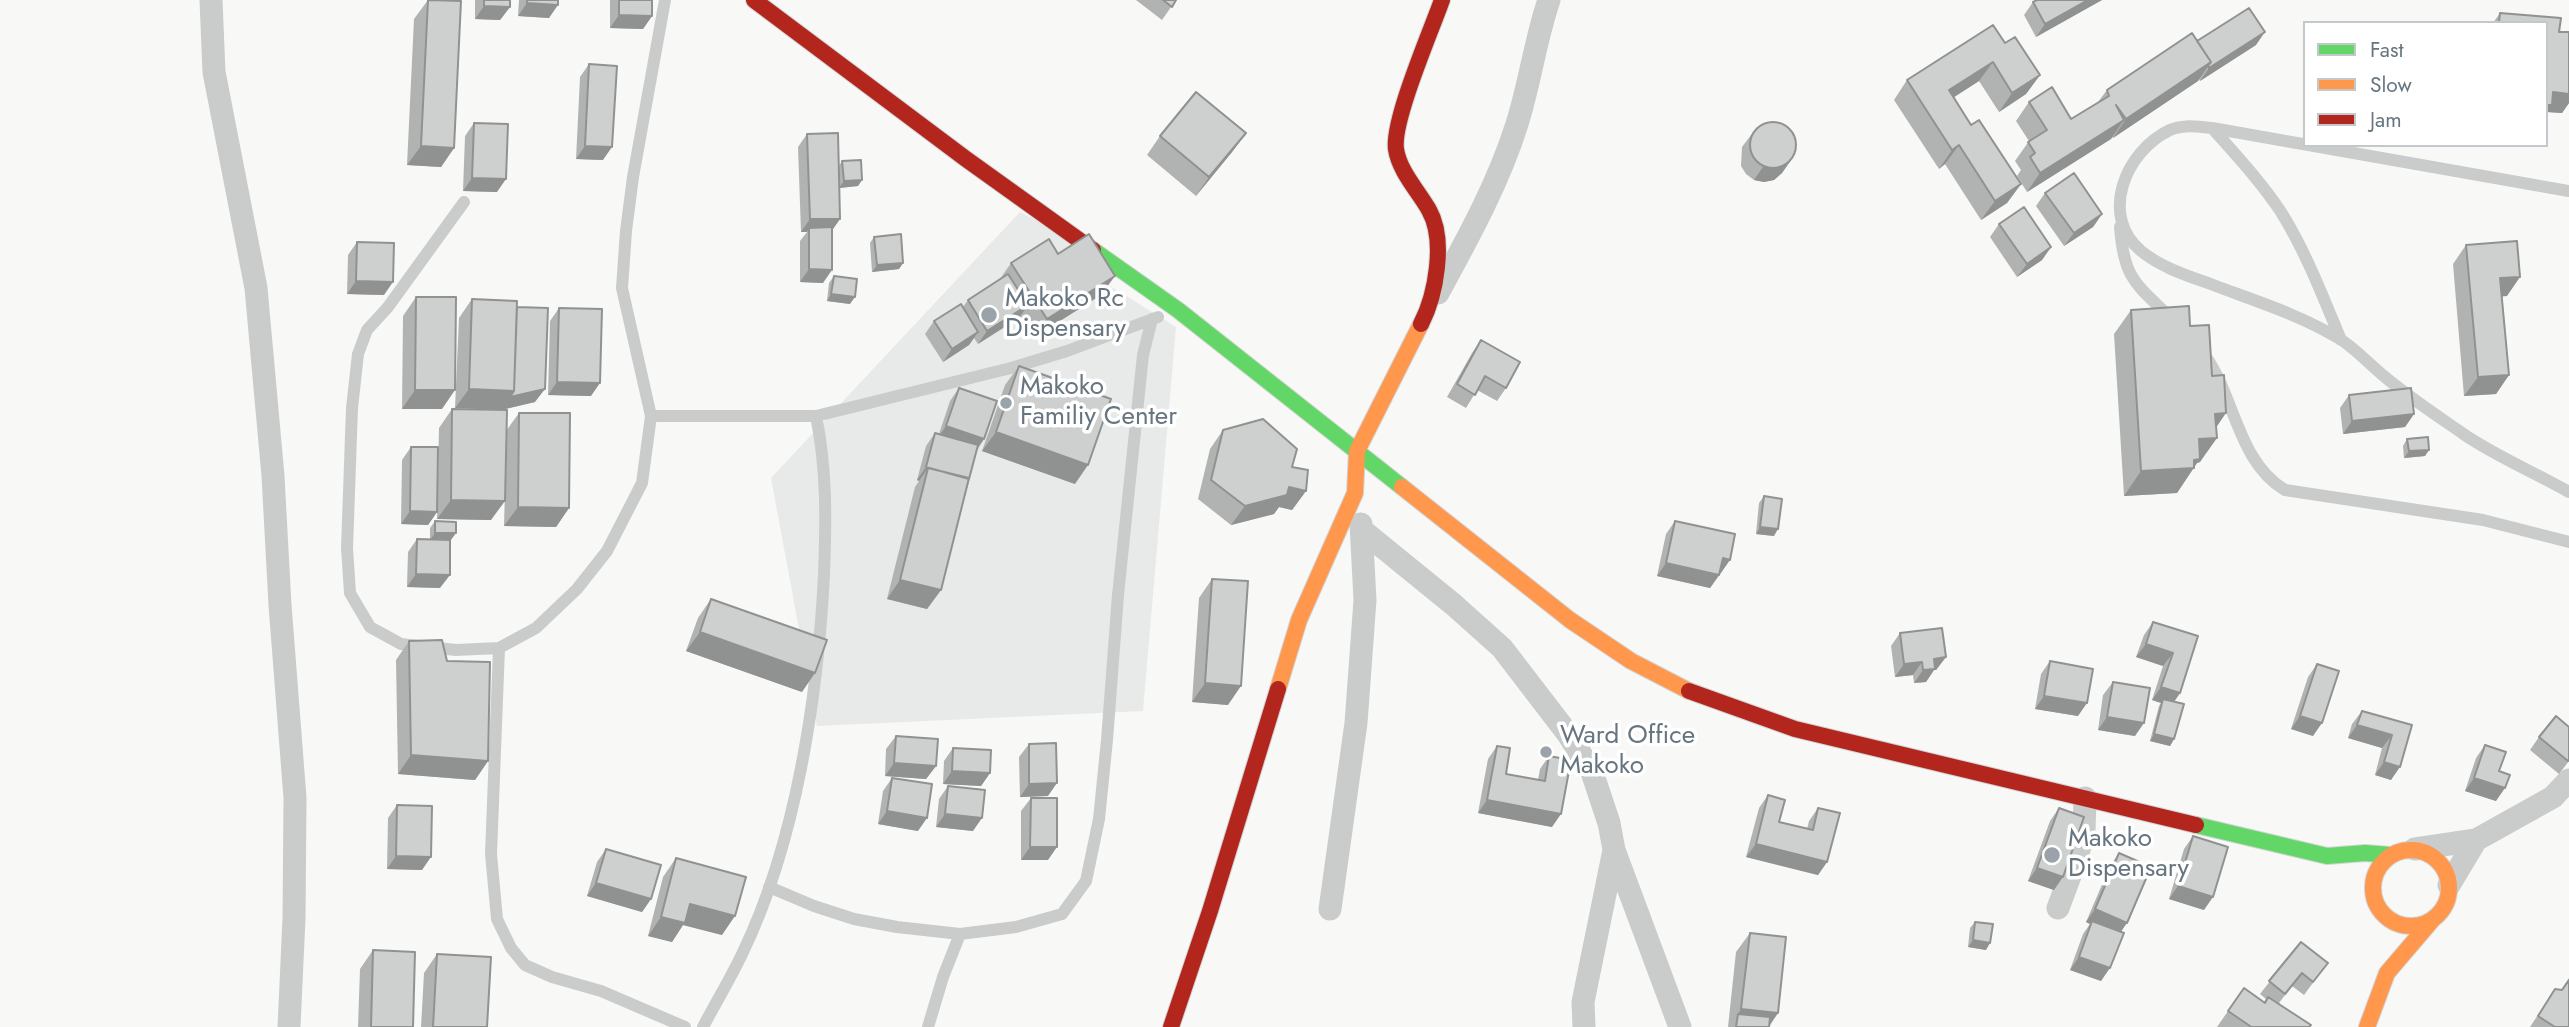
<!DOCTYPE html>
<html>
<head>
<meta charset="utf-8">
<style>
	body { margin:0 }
	#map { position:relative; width:2569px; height:1027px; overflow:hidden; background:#f8f8f7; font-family:Jost,sans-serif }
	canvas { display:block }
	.legend { position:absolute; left:2303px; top:21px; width:245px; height:126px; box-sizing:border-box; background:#fff; border:2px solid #c2c8cc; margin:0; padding:9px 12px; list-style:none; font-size:21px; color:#66757f }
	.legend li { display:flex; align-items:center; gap:14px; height:35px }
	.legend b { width:35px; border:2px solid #c2c8cc }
</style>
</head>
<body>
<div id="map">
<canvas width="2569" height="1027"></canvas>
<ul class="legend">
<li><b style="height:9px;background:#63d668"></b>Fast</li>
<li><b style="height:9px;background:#ff974d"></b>Slow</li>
<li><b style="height:9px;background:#b3261e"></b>Jam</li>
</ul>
</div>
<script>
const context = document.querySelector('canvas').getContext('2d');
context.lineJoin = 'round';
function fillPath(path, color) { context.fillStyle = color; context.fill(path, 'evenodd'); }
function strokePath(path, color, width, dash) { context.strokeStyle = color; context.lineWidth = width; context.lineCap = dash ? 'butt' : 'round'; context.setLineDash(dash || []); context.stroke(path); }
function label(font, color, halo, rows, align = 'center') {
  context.font = font + ' Jost,sans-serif'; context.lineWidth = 7; context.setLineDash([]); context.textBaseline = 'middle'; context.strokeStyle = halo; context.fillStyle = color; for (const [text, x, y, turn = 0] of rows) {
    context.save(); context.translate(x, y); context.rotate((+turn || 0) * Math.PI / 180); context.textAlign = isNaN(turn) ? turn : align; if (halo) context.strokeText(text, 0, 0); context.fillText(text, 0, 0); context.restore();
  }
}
fillPath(new Path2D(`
	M1020,212L1081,242L1107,284L1176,327L1143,711L817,726L771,478Z`), '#e8e9e9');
const fast = new Path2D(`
	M1093,250L1178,310L1402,487
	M2196,825L2327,856L2365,853L2390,855`);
const slow = new Path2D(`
	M1402,487L1570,620L1631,661L1689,691
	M1278,689L1299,620L1355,493L1357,451L1421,324
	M2373 888a38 38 0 1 1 76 0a38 38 0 1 1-76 0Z
	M2367,1027L2387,973L2434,918`);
const jam = new Path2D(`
	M754,0L966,159L1093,250
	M1421,324C1436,295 1446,240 1429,210C1419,192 1399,171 1396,149C1392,121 1431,31 1442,0
	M1689,691L1795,729L2196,825
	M1171,1027L1210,911L1278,689`);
strokePath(fast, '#d3d4d5', 18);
strokePath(slow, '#d3d4d5', 18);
strokePath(jam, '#d3d4d5', 18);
strokePath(new Path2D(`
	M2212,128C2236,155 2261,182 2281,212C2306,252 2323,297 2341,340
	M2569,191L2212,128C2198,127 2183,124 2170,130C2125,151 2099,216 2141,251C2161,267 2185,275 2208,283C2252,300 2299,314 2340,339C2356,349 2370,365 2385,377C2409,397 2436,415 2462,433C2495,456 2534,472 2569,492
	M464,202L388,307L367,330L358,354L352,408L347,548L350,593L370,627L401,644L456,650L499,648L536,628L577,589L607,551L642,483L651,416L622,288L626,231L633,177L665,0
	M2120,227C2124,280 2136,284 2172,319
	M2201,350C2235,392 2236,461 2285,490L2483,520L2569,542
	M651,416H816L1011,368L1067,351L1158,317
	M499,648L491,854L497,919L511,948L525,965L552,977L601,991L685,1027
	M769,887L814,906L854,919L897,927L960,934L1016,927L1062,914L1086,881L1099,819L1107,740L1118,595L1143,355L1152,319
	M703,1027C716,1002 731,978 743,952C796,842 818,696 824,575C826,521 827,469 816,416
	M928,1027L943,977L960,934`), '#cacccc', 12);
strokePath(new Path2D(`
	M211,0L214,72L256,288L273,476L280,605L295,798L294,918L289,1027
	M1438,293C1468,238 1498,184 1517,124C1530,83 1535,41 1549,0
	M1363,531L1454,605L1502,648L1568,734L1592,772L1609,823L1614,850L1583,1002L1584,1027
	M2415,849L2476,840L2553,797L2569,780
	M1614,850L1680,1027
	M2449,885L2476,840
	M2058,908L2076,860L2084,833L2085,798
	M1330,909L1356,723L1365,600L1361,524`), '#cacccc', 23);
strokePath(fast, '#63d668', 16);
strokePath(slow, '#ff974d', 16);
strokePath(jam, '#b3261e', 16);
fillPath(new Path2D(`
	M428,0L454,148L441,167L407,165L414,19Z
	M475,0H510V7L500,20L475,19Z
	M519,0H558L549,18L518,16Z
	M610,0H652V16L643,29L610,28Z
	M1136,0H1176L1162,20Z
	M2037,0H2102L2036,37L2024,15L2033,2Z
	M2500,13L2561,18L2559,32H2569V103L2562,113L2547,112L2546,113V23H2493Z
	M2197,41L2256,45L2200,81L2199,79L2198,81L2113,138L2112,137L2111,139L2027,192L2017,176L2021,170L2015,161L2029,141L2016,121L2029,102L2071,119L2098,102L2107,90Z
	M2005,43L2040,75L2026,94L1999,112L1979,81L1953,98L1971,125L2021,184L2007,203L1981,220L1945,164L1939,169L1894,100L1907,80Z
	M589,64L603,160L576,159L580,77Z
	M474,123L497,192L463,191L465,136Z
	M1757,127L1791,160L1782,173L1774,180L1764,182L1754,180L1746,174L1741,166L1742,147Z
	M1246,133L1232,152L1196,196L1147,155L1160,136Z
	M807,134L839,166L842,161L862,180L858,186L839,188L840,219L832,230L823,283L800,282V241L807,232H801L798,147Z
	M2045,193L2102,214L2093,227L2064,246L2036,206Z
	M1999,224L2051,247L2042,260L2017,277L1990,237Z
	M874,237L903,263L899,269L872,272L870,243Z
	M357,242L384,295L347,294L348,255Z
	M2466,245L2507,296H2502L2509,375L2496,394L2464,396L2453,264Z
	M1058,254L1101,295L1033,338L1019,316L978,344L974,338L969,345L943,362L925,334L934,321L963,307L968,300L1000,279L1011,263Z
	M834,276L850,304L827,301L829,283Z
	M416,297L442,409H402L403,316Z
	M472,299L517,307L535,402L501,410L506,431L519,413L569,508L556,527L504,526L505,490L491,520L437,519L439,428L452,409H492L455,408L459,318Z
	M559,308L591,396L548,395L550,321Z
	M2131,310L2190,326L2212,376L2216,428L2200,462L2197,463L2177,493L2124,496L2114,334Z
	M1481,340L1506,388L1497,401L1477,390L1466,408L1447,397L1472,353Z
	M1019,366L1075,484L982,451L1005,385Z
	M959,388L984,439L977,450L941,590L927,609L887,599L915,487L919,481L917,480L926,446L935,433L939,434L950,401Z
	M2349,395L2414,414L2405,427L2343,434L2340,408Z
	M1223,430L1292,467L1306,491L1292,510L1279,507L1274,514L1231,525L1198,499L1210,449Z
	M2407,439L2429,450L2425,456L2404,458L2403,446Z
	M411,447L437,512L428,525L401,524L402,460Z
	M1764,496L1774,536L1756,534L1759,503Z
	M435,521L451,540L440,588L407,587L408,552L417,539L430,540V528Z
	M1675,521L1721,573L1710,588L1657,576L1666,534Z
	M1212,579L1228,705L1192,702L1199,598Z
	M711,599L802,692L686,651L698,618Z
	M2153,622L2198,636L2180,693L2174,702V739L2170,746L2150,741L2159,706L2161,703L2152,700L2163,666L2136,657L2144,635Z
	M1900,633L1946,657L1936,670H1934L1926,682L1914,683L1913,675L1895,677L1891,646Z
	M409,641L447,661L488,761L475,780L398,774L396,660Z
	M2050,661L2078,716L2035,709L2041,674Z
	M2317,664L2313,736L2291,729L2308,677Z
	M2113,682L2135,736L2098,730L2103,695Z
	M2362,711L2412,725L2391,780L2375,775L2382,748L2348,738L2352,724Z
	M896,736L936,766L926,779L885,776L886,749Z
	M2539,737L2569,761L2559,774L2530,750Z
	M1029,744L1048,796L1020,797L1019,757Z
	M2485,745L2499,771L2496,801L2465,791L2476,758Z
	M1497,746L1506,774L1538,780L1540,769L1549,756L1552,827L1478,813L1488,759Z
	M953,748L990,773L981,786L943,784L944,761Z
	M892,778L918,831L878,824L883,791Z
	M948,786L973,831L936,827L939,799Z
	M1768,795L1779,822L1807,829L1809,821L1818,808L1827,862L1818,875L1746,857L1759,808Z
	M1031,798L1048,860H1021V811Z
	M397,805L422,870L387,869L388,818Z
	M2059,808L2054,890L2028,881L2050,821Z
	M2193,836L2204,910L2169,899L2184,849Z
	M606,849L651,899L642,912L587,896L597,862Z
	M2119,853L2120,932L2101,981L2070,970L2083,934L2090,924L2086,922L2110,866Z
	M676,858L722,935L683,925L672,942L648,936L663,877Z
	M1975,922L1986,950L1968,947L1970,928Z
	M1750,933L1778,1013L1769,1027H1728L1736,952Z
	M2301,942L2318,976L2304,995L2292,986L2279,1003L2309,1027H2217L2244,988L2264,1002L2266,999L2260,994Z
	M373,950L413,1027H358L360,969Z
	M437,954L487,1027H421L424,973Z
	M2569,978V1027H2530L2555,989L2561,990Z`), '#b1b3b3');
fillPath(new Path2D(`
	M2088,0H2102L2036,37L2045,24Z
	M527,3L558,5L549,18L518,16Z
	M484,6L510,7L500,20L475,19Z
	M619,15L652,16L643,29L610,28Z
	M2265,32L2256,45L2200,81L2209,68Z
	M1993,62L1979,81L1935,109L1949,90Z
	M2211,62L2198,81L2113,138L2126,119Z
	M2040,75L2026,94L1999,112L2012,93Z
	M2553,92L2569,94V103L2562,113L2547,112L2546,113V102Z
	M2124,120L2111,139L2027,192L2040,173Z
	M1246,133L1232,152L1196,196L1209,177Z
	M1959,145L1945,164L1939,169L1952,150Z
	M421,146L454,148L441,167L407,165Z
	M585,146L612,147L603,160L576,159Z
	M1791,160L1782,173L1774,180L1764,182L1754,180L1763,167Z
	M472,178L506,179L497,192L463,191Z
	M862,180L858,186L839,188L844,181Z
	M2021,184L2007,203L1981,220L1995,201Z
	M2102,214L2093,227L2064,246L2074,233Z
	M810,219H840L831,232L809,228L807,232H801Z
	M2051,247L2042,260L2017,277L2027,264Z
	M903,263L899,269L872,272L877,265Z
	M809,269L832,270L823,283L800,282Z
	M1115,276L1101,295L1033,338L1047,319Z
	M2520,277L2507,296L2487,298L2500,278Z
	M356,281L393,282L384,295L347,294Z
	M831,294L855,297L850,304L827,301Z
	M1028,305L1019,318L978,344L987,331Z
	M978,332L969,345L943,362L952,349Z
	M2509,375L2496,394L2464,396L2478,377Z
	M557,382L600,383L591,396L548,395Z
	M469,389H545L535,402L501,410L455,408Z
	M415,390H455L442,409H402Z
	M2226,413L2209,438L2215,414Z
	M2414,414L2405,427L2343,434L2352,421Z
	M946,426L984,439L975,452L937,439Z
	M996,432L1088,465L1075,484L982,451Z
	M2217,438L2200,462L2197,463L2177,493L2124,496L2141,471L2199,439Z
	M2429,450L2425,456L2404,458L2409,451Z
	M926,467L969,479L928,468L919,481L917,480Z
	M1289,487L1306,491L1292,510L1279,507L1274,514L1231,525L1245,506Z
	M451,500L505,501L491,520L437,519Z
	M518,507L569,508L556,527L504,526Z
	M410,511L437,512L428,525L401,524Z
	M1760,527L1778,529L1774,536L1756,534Z
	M435,533H456L451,540H430Z
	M1723,558L1730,560L1721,573L1714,571Z
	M1666,563L1719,575L1710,588L1657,576Z
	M416,574L450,575L440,588L407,587Z
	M900,580L941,590L927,609L887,599Z
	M700,632L815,673L802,692L686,651Z
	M2146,644L2173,653L2163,666L2136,657Z
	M1946,657L1936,670H1934L1926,682L1914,683L1923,670L1934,659Z
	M1922,662L1913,675L1895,677L1904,664Z
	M1205,683L1241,686L1228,705L1192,702Z
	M2161,687L2180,693L2171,706L2163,699L2161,703L2152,700Z
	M2044,696L2087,703L2078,716L2035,709Z
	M2300,716L2322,723L2313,736L2291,729Z
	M2107,717L2144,723L2135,736L2098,730Z
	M2357,725L2392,735L2382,748L2348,738Z
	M2154,734L2174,739L2170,746L2150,741Z
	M411,755L488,761L475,780L398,774Z
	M2384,762L2400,767L2391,780L2375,775Z
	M894,763L936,766L926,779L885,776Z
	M952,771L990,773L981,786L943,784Z
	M2474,778L2505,788L2496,801L2465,791Z
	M1057,783L1048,796L1020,797L1029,784Z
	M1487,800L1561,814L1552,827L1478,813Z
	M887,811L927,818L918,831L878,824Z
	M945,814L982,818L973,831L936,827Z
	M1756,844L1827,862L1818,875L1746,857Z
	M1030,847H1057L1048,860H1021Z
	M396,856L431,857L422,870L387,869Z
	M2037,868L2063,877L2054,890L2028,881Z
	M596,883L651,899L642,912L587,896Z
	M2178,886L2213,897L2204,910L2169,899Z
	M690,904L735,916L722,935L683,925L672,942L648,936L661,917Z
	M2095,909L2127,923L2118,936L2092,921L2090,924L2086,922Z
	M1973,940L1990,943L1986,950L1968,947Z
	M2079,957L2110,968L2101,981L2070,970Z
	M1741,1009L1778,1013L1768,1027L1738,1014Z`), '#909292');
const building = new Path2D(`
	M428,0L461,1L454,148L421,146Z
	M484,0H510V7L484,6Z
	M527,0H558V5L527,3Z
	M619,0H652V16L619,15Z
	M1163,0H1176L1172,7Z
	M2037,0H2088L2045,24L2033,2Z
	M2249,8L2265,32L2209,68L2208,66L2211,62L2197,41Z
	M2500,13L2561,18L2559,32H2569V94L2553,92L2552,105H2546V23H2499Z
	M1993,25L2005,43L2015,37L2040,75L2012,93L1993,62L1949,90L1971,125L1979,120L2021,184L1995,201L1959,145L1952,150L1907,80Z
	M2192,33L2211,62L2126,119L2116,105L2124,120L2040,173L2030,157L2035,153L2028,142L2047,130L2029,102L2052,87L2071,119L2109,96L2107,90Z
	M589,64L617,66L612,147L585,146Z
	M1196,92L1246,133L1209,177L1160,136Z
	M1750 145a23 23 0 1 1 46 0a23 23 0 1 1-46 0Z
	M474,123L508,124L506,179L472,178Z
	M838,133L840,219H810L807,134Z
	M861,160L862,180L844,181L842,161Z
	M2074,173L2102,214L2074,233L2045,193Z
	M2024,207L2051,247L2027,264L1999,224Z
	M832,227V270L809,269V228Z
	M901,234L903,263L877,265L874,237Z
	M1089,234L1115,276L1047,319L1011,263L1049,239L1058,254Z
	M2517,241L2520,277L2500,278L2509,375L2478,377L2466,245Z
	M357,242L394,243L393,282L356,281Z
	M1008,274L1028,305L987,331L968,300Z
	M834,276L857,279L855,297L831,294Z
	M416,297H456L455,390H415Z
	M472,299L517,301L514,391L469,389Z
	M961,304L978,332L952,349L934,321Z
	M2189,306L2190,326L2209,325L2212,376L2224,375L2226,413L2215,414L2217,438L2199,439L2200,459L2194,460V468L2141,471L2131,310Z
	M517,307L548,308L545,389L510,397L514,391Z
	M559,308L602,309L600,383L557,382Z
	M1481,340L1520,362L1506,388L1485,376L1475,395L1457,384Z
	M1019,366L1111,399L1088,465L996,432Z
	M959,388L997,401L984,439L946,426Z
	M2411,388L2414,414L2352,421L2349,395Z
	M452,409L507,410L505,501L451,500Z
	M519,413H570L569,508L518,507Z
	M1263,419L1297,449L1292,467L1308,470L1306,491L1289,487L1287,495L1245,506L1211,480L1223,430Z
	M935,433L978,445L969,479L926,467Z
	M2428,437L2429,450L2409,451L2407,439Z
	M411,447H438L437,512L410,511Z
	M928,468L969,478L941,590L900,580Z
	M1764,496L1782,499L1778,529L1760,527Z
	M435,521L456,522V533H435Z
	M1675,521L1735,534L1730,560L1723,558L1719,575L1666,563Z
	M417,539L450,540V575L416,574Z
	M1212,579L1248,581L1241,686L1205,683Z
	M711,599L827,640L815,673L700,632Z
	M2153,622L2198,636L2180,693L2161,687L2173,653L2146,644Z
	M1942,628L1946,657L1934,659L1935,669L1923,670L1922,662L1904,664L1900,633Z
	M442,640L447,661L490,662L488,761L411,755L409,641Z
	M2050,661L2093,669L2087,703L2044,696Z
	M2317,664L2339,671L2322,723L2300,716Z
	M2113,682L2150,688L2144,723L2107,717Z
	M2163,699L2184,704L2174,739L2154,734Z
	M2362,711L2412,725L2400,767L2384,762L2392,735L2357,725Z
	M2556,716L2569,727V759L2568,761L2539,737Z
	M896,736L938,739L936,766L894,763Z
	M1056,743L1057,783L1029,784V744Z
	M2485,745L2506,752L2499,771L2510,775L2505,788L2474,778Z
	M1497,746L1510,748L1506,774L1545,781L1549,756L1571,760L1561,814L1487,800Z
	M953,748L991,750L990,773L952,771Z
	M892,778L932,784L927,818L887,811Z
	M948,786L985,790L982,818L945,814Z
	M1768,795L1785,800L1779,822L1813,830L1818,808L1840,813L1827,862L1756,844Z
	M1031,798H1057V847H1030Z
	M397,805L432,806L431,857L396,856Z
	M2059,808L2084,817L2063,877L2037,868Z
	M2193,836L2228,847L2213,897L2178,886Z
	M606,849L661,865L651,899L596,883Z
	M2119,853L2151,867L2127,923L2095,909Z
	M676,858L746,877L735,916L690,904L685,923L661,917Z
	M2092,921L2124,933L2110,968L2079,957Z
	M1975,922L1993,924L1990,943L1973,940Z
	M1750,933L1786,937L1778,1013L1741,1009Z
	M2301,942L2328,963L2313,982L2302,973L2285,994L2269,981Z
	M373,950L415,952L413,1027H371Z
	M437,954L491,957L487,1027H433Z
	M2569,980V1027H2555L2538,1016L2555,989L2562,990Z
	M2244,988L2265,1003L2268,997L2311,1025L2309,1027H2250V1026L2228,1011Z
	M1738,1014L1770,1017L1769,1027H1736Z`);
fillPath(building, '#ced0d0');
strokePath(building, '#909292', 2);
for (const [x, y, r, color] of [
	[989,315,9,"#99a3a9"],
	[1006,403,7,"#99a3a9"],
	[1546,752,7,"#99a3a9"],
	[2052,855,9,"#99a3a9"]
]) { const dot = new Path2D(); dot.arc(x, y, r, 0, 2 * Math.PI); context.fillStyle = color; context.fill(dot); strokePath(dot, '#fff', 2.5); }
label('26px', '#66757f', '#fff', [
	["Makoko Rc",1005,300],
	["Dispensary",1005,330],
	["Makoko",1020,388],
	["Familiy Center",1020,418],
	["Ward Office",1560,737],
	["Makoko",1560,767],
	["Makoko",2068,840],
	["Dispensary",2068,870]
], 'left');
</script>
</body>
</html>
